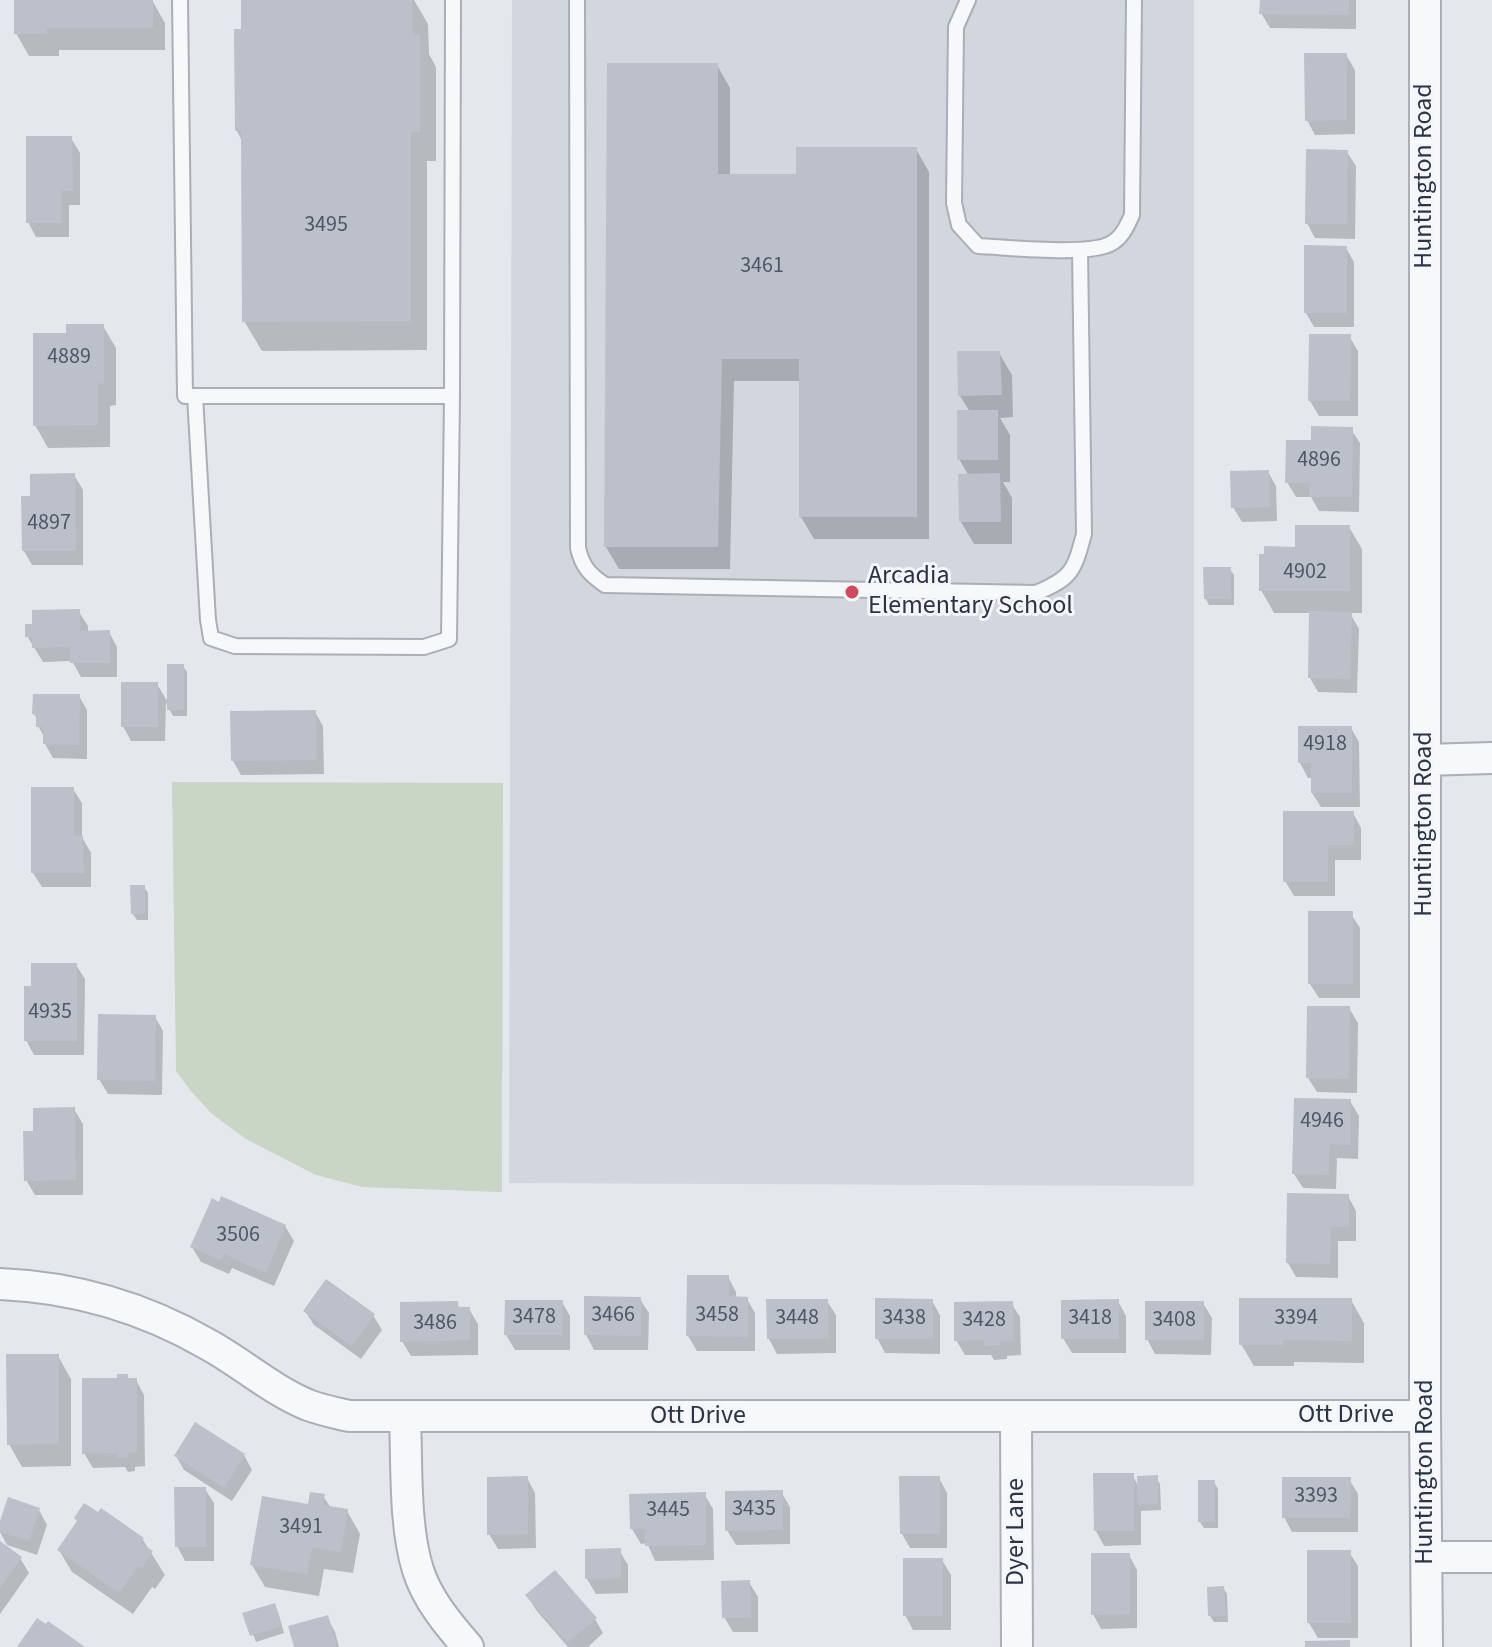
<!DOCTYPE html>
<html>
<head>
<meta charset="utf-8">
<style>
	body { margin:0 }
	canvas { display:block; background:#e4e7ec }
</style>
</head>
<body>
<canvas width="1492" height="1647"></canvas>
<script>
const context = document.querySelector('canvas').getContext('2d');
context.lineJoin = 'round';
function fillPath(path, color) { context.fillStyle = color; context.fill(path, 'evenodd'); }
function strokePath(path, color, width, dash) { context.strokeStyle = color; context.lineWidth = width; context.lineCap = dash ? 'butt' : 'round'; context.setLineDash(dash || []); context.stroke(path); }
function label(font, color, halo, rows, align = 'center') {
  context.font = font + ' "Source Sans 3",sans-serif'; context.lineWidth = 6; context.setLineDash([]); context.textBaseline = 'middle'; context.strokeStyle = halo; context.fillStyle = color; for (const [text, x, y, turn = 0] of rows) {
    context.save(); context.translate(x, y); context.rotate((+turn || 0) * Math.PI / 180); context.textAlign = isNaN(turn) ? turn : align; if (halo) context.strokeText(text, 0, 0); context.fillText(text, 0, 0); context.restore();
  }
}
fillPath(new Path2D(`
	M512,0H1194V1186L509,1183Z`), '#d2d6de');
fillPath(new Path2D(`
	M172,782L503,783L502,1192L362,1187L316,1175L246,1139L212,1114L190,1090L176,1071Z`), '#c9d6c5');
fillPath(new Path2D(`
	M16,0H152L165,23V50H59V56H29L16,33Z
	M243,0H414L428,24L429,54L436,67V161H427V350L262,351L244,321L243,143L237,131L243,31Z
	M1262,0H1356V29L1270,28L1261,13Z
	M1346,55L1355,70V134L1315,135L1307,120Z
	M717,65L730,88V176H798L916,149L929,172V539H814L801,517V381H734L730,569H619L606,547Z
	M71,138L80,153V205H69V237H36L28,222Z
	M1347,152L1356,166L1355,239L1315,238L1307,223Z
	M1346,248L1354,262V327H1314L1306,313Z
	M103,326L116,348V405L110,406V447L48,448L35,425L68,335Z
	M1349,336L1358,351V416H1319L1310,401Z
	M999,353L1012,375L1013,417L1000,418L1010,435V482H1003L1012,498V544H974L961,522L969,476L959,459L970,412L960,396Z
	M1351,429L1360,443L1359,512L1319,511L1311,497H1296L1287,482L1312,442Z
	M1268,472L1276,486L1277,521L1242,522L1233,507Z
	M74,475L83,490V565H32L24,551L32,498Z
	M1349,527L1362,549V613H1350L1359,629L1357,693L1318,692L1310,678L1311,613H1274L1261,590L1297,549Z
	M1230,569L1234,575V605H1209L1206,599Z
	M79,612L88,626V633L109,632L117,647V677H81L72,661L43,662L27,636Z
	M183,666L187,672V716H173L166,703L165,741H131L123,726L157,684L169,704Z
	M79,696L87,710V759L53,758L45,744V738L38,726V720L34,714Z
	M315,712L323,726L324,774L241,775L233,761Z
	M1351,728L1359,742L1360,807H1321L1312,793V778H1308L1300,763Z
	M73,789L82,803V837L91,853V887H42L33,873Z
	M1353,813L1361,828V860H1335V896H1294L1285,881Z
	M144,887L148,893V920H137L133,914Z
	M1351,914L1360,928V998H1319L1310,984Z
	M76,965L85,979L84,1055H34L26,1040L33,988Z
	M1349,1008L1358,1023L1357,1093L1317,1092L1308,1078Z
	M155,1017L163,1031L162,1095L108,1094L99,1079Z
	M1350,1101L1359,1116L1358,1159L1337,1158L1336,1189L1303,1188L1294,1174Z
	M74,1109L83,1124V1195H35L26,1180L35,1133Z
	M1348,1196L1356,1211V1241H1338V1278L1296,1277L1288,1263Z
	M285,1226L294,1241L274,1286L232,1268L229,1274L201,1262L192,1247Z
	M728,1277L736,1292V1298L747,1299L755,1313V1351H697L688,1336Z
	M640,1299L649,1313L648,1350H594L586,1335Z
	M1351,1300L1364,1323V1363L1294,1362V1366H1254L1241,1344Z
	M827,1301L836,1315V1353L777,1354L769,1339Z
	M932,1301L940,1315V1354L885,1353L877,1338Z
	M1118,1301L1126,1316V1353H1072L1063,1338Z
	M562,1302L570,1316V1350H515L506,1335Z
	M457,1303L460,1309H469L478,1324V1355L411,1356L402,1341Z
	M1011,1303L1020,1317L1021,1355L1007,1356V1359L994,1360L991,1355H965L956,1340Z
	M1203,1303L1212,1318L1211,1355L1155,1354L1147,1339Z
	M305,1311L373,1315L382,1330L361,1359L314,1325Z
	M58,1356L71,1379V1466L22,1467L9,1444Z
	M127,1376L130,1380H136L144,1395L145,1466L135,1467V1471L128,1472L125,1467L93,1468L84,1453L119,1380Z
	M244,1455L252,1470L232,1501L184,1470L176,1456Z
	M1132,1475L1139,1487L1156,1477L1160,1484L1161,1510L1141,1511V1545L1104,1546L1096,1531Z
	M527,1478L535,1493L536,1548L498,1549L489,1534Z
	M939,1478L947,1493V1548H910L902,1534Z
	M1349,1479L1358,1494V1532H1292L1284,1517Z
	M1214,1482L1218,1489V1528H1204L1200,1522Z
	M205,1489L214,1503V1561H185L177,1546Z
	M781,1492L790,1507V1544L736,1545L727,1530Z
	M704,1494L713,1509L714,1560L655,1561L647,1543L641,1544L632,1529Z
	M323,1496L331,1508L347,1511L360,1534L353,1573L324,1569L319,1596L265,1587L252,1565L310,1506Z
	M39,1510L47,1525L37,1555L7,1545L0,1532V1527Z
	M143,1540L165,1575L155,1589L152,1587L133,1614L72,1572L59,1550Z
	M0,1544L20,1558L29,1573L0,1614Z
	M587,1550H619L628,1565V1593L596,1594L587,1579Z
	M1349,1552L1358,1566V1638H1318L1309,1623Z
	M1129,1555L1137,1570V1628L1101,1629L1093,1614Z
	M942,1560L951,1575V1630H913L905,1615Z
	M749,1582L758,1597V1632H733L724,1617Z
	M1223,1588L1227,1594L1228,1622H1214L1210,1616Z
	M528,1596L595,1619L603,1633L588,1647H568L536,1610Z
	M278,1612L284,1633L256,1642L245,1614Z
	M327,1617L335,1632L339,1647H296Z`), '#0003');
fillPath(new Path2D(`
	M14,0H153V28H47V34H14Z
	M241,0H412L413,35H420V132H411V321L242,322L241,131H235L234,29H241Z
	M1260,0H1349V15L1259,14Z
	M1304,53H1347V120L1305,121Z
	M607,63H718V174H796V147H917V517H799V359H722L718,547H604Z
	M26,136H72L73,191H61L62,223H26Z
	M1306,149L1348,150L1347,224H1305Z
	M1304,245L1347,246V313H1304Z
	M66,324H104V383L98,384V425L33,426V333H66Z
	M1309,334H1351L1350,401H1308Z
	M957,351H1000L1002,395L958,396Z
	M957,410H998V460H957Z
	M1311,426L1353,427L1352,497H1309V483H1285L1286,440H1311Z
	M1269,470L1270,507L1231,508L1230,471Z
	M75,473L76,551H22L21,496H30V474Z
	M1000,473L1001,522H959L958,474Z
	M1295,525H1350V591H1259V554H1264V546L1295,547Z
	M1203,567H1231V599H1204Z
	M80,609V631L110,630V663H70V647L32,648V637H25V624H32V610Z
	M1309,611L1352,612L1350,679L1308,678Z
	M167,664H184V710H167Z
	M121,682H158V727H121Z
	M33,694H80L79,745L43,744V727H36V715L32,714Z
	M316,710L317,760L231,761L230,711Z
	M1298,726H1352V793H1311V763H1298Z
	M31,787H74V836H83L84,873H31Z
	M1283,811H1354V845H1328V882H1283Z
	M130,885H145V914H131Z
	M1308,911H1353V984H1308Z
	M31,963H77V1041H24V986H31Z
	M1307,1006H1350L1349,1079L1306,1078Z
	M98,1014L156,1015L155,1081L97,1080Z
	M1294,1098L1351,1099V1145L1329,1144V1175L1292,1174Z
	M75,1107L76,1180L24,1181L23,1131H33V1108Z
	M1287,1193L1349,1194V1227H1331L1330,1264L1286,1263Z
	M221,1196L286,1225L266,1273L224,1254L221,1260L190,1247L212,1198L219,1202Z
	M687,1275H729V1296L748,1297V1337L686,1336Z
	M326,1279L375,1314L352,1346L303,1311Z
	M584,1296L641,1297V1336L584,1335Z
	M875,1298L933,1299V1339H875Z
	M1239,1298H1352V1341L1283,1340V1345H1239Z
	M766,1299H828L829,1339H767Z
	M1119,1299V1339H1061V1300Z
	M505,1300H563L562,1335H504Z
	M458,1301V1307H470V1340L400,1342V1302Z
	M1013,1301L1014,1341L1000,1342V1345L984,1346V1340L954,1341V1302Z
	M1145,1301H1204V1340H1145Z
	M6,1354H59V1444L7,1445Z
	M117,1374H128V1378H137V1452L128,1453V1457L117,1458V1453L82,1454V1378H117Z
	M195,1422L245,1454L224,1488L174,1456Z
	M1093,1473H1134V1531H1094Z
	M1158,1475V1504L1138,1505L1137,1476Z
	M528,1476V1534L487,1535V1477Z
	M899,1476H940V1534H900Z
	M1282,1477H1351L1350,1518H1282Z
	M1198,1480H1215V1522H1198Z
	M174,1487H206V1547H175Z
	M783,1490V1530L725,1531V1491Z
	M310,1492L325,1494L323,1505L348,1509L341,1552L312,1547L307,1574L250,1565L262,1496L308,1504Z
	M706,1492V1545L645,1546V1529H630L629,1494Z
	M8,1497L40,1508L29,1541L0,1532V1521Z
	M84,1503L98,1512L101,1508L144,1538L141,1543L153,1551L142,1568L139,1566L119,1593L57,1550L77,1521L74,1518Z
	M0,1541L22,1557L0,1588Z
	M621,1548V1578L585,1579V1549Z
	M1307,1550H1351V1623H1307Z
	M1091,1553H1130V1614L1091,1615Z
	M903,1558H943V1616H903Z
	M555,1570L597,1618L567,1643L525,1595Z
	M750,1580L751,1618H722L721,1581Z
	M1224,1586L1226,1616H1208L1207,1587Z
	M275,1603L282,1626L250,1636L242,1613Z
	M328,1615L337,1647H294L288,1626Z
	M37,1618L46,1624L48,1621L85,1647H17Z
	M1350,1640V1647H1305V1641Z`), '#bbc0ca');
const service = new Path2D(`
	M180,0L185,396H452L453,0
	M577,0L578,548C582,566 589,574 605,585L1036,593C1072,578 1074,571 1084,534L1080,250
	M968,0L956,27L954,203L959,225L978,246C1007,247 1086,256 1110,244C1122,238 1127,226 1132,215L1134,0
	M195,396L208,620L211,638L235,646L424,647L449,639L452,396`);
const minor = new Path2D(`
	M1425,0V1416L1427,1647
	M1425,760L1492,758
	M0,1284C74,1287 145,1308 209,1345C243,1364 272,1390 308,1405C321,1410 336,1413 349,1416H1425
	M1016,1416L1017,1647
	M405,1417C407,1464 404,1526 418,1570C427,1599 448,1624 468,1647
	M1426,1557H1492`);
strokePath(service, '#a9aeb7', 18);
strokePath(minor, '#a9aeb7', 34);
strokePath(service, '#f7f8fa', 14);
strokePath(minor, '#f7f8fa', 30);
for (const [x, y, r, color] of [
	[852,592,8,"#d1495b"]
]) { const dot = new Path2D(); dot.arc(x, y, r, 0, 2 * Math.PI); context.fillStyle = color; context.fill(dot); strokePath(dot, '#f4f6f9', 3); }
label('22px', '#4f5766', null, [
	["3495",326,226],
	["3461",762,267],
	["4889",69,358],
	["4896",1319,461],
	["4897",49,524],
	["4902",1305,573],
	["4918",1325,745],
	["4935",50,1013],
	["4946",1322,1122],
	["3506",238,1236],
	["3466",613,1316],
	["3458",717,1316],
	["3478",534,1318],
	["3448",797,1319],
	["3438",904,1319],
	["3418",1090,1319],
	["3394",1296,1319],
	["3428",984,1321],
	["3408",1174,1321],
	["3486",435,1324],
	["3393",1316,1497],
	["3435",754,1510],
	["3445",668,1511],
	["3491",301,1528]
]);
label('26px', '#2b3445', '#f4f6f9', [
	["Huntington Road",1425,176,-90],
	["Huntington Road",1425,824,-90],
	["Ott Drive",1346,1416],
	["Ott Drive",698,1417],
	["Huntington Road",1426,1472,-90],
	["Dyer Lane",1017,1532,-90]
]);
label('26px', '#2b3445', '#f4f6f9', [
	["Arcadia",868,577],
	["Elementary School",868,607]
], 'left');
</script>
</body>
</html>
